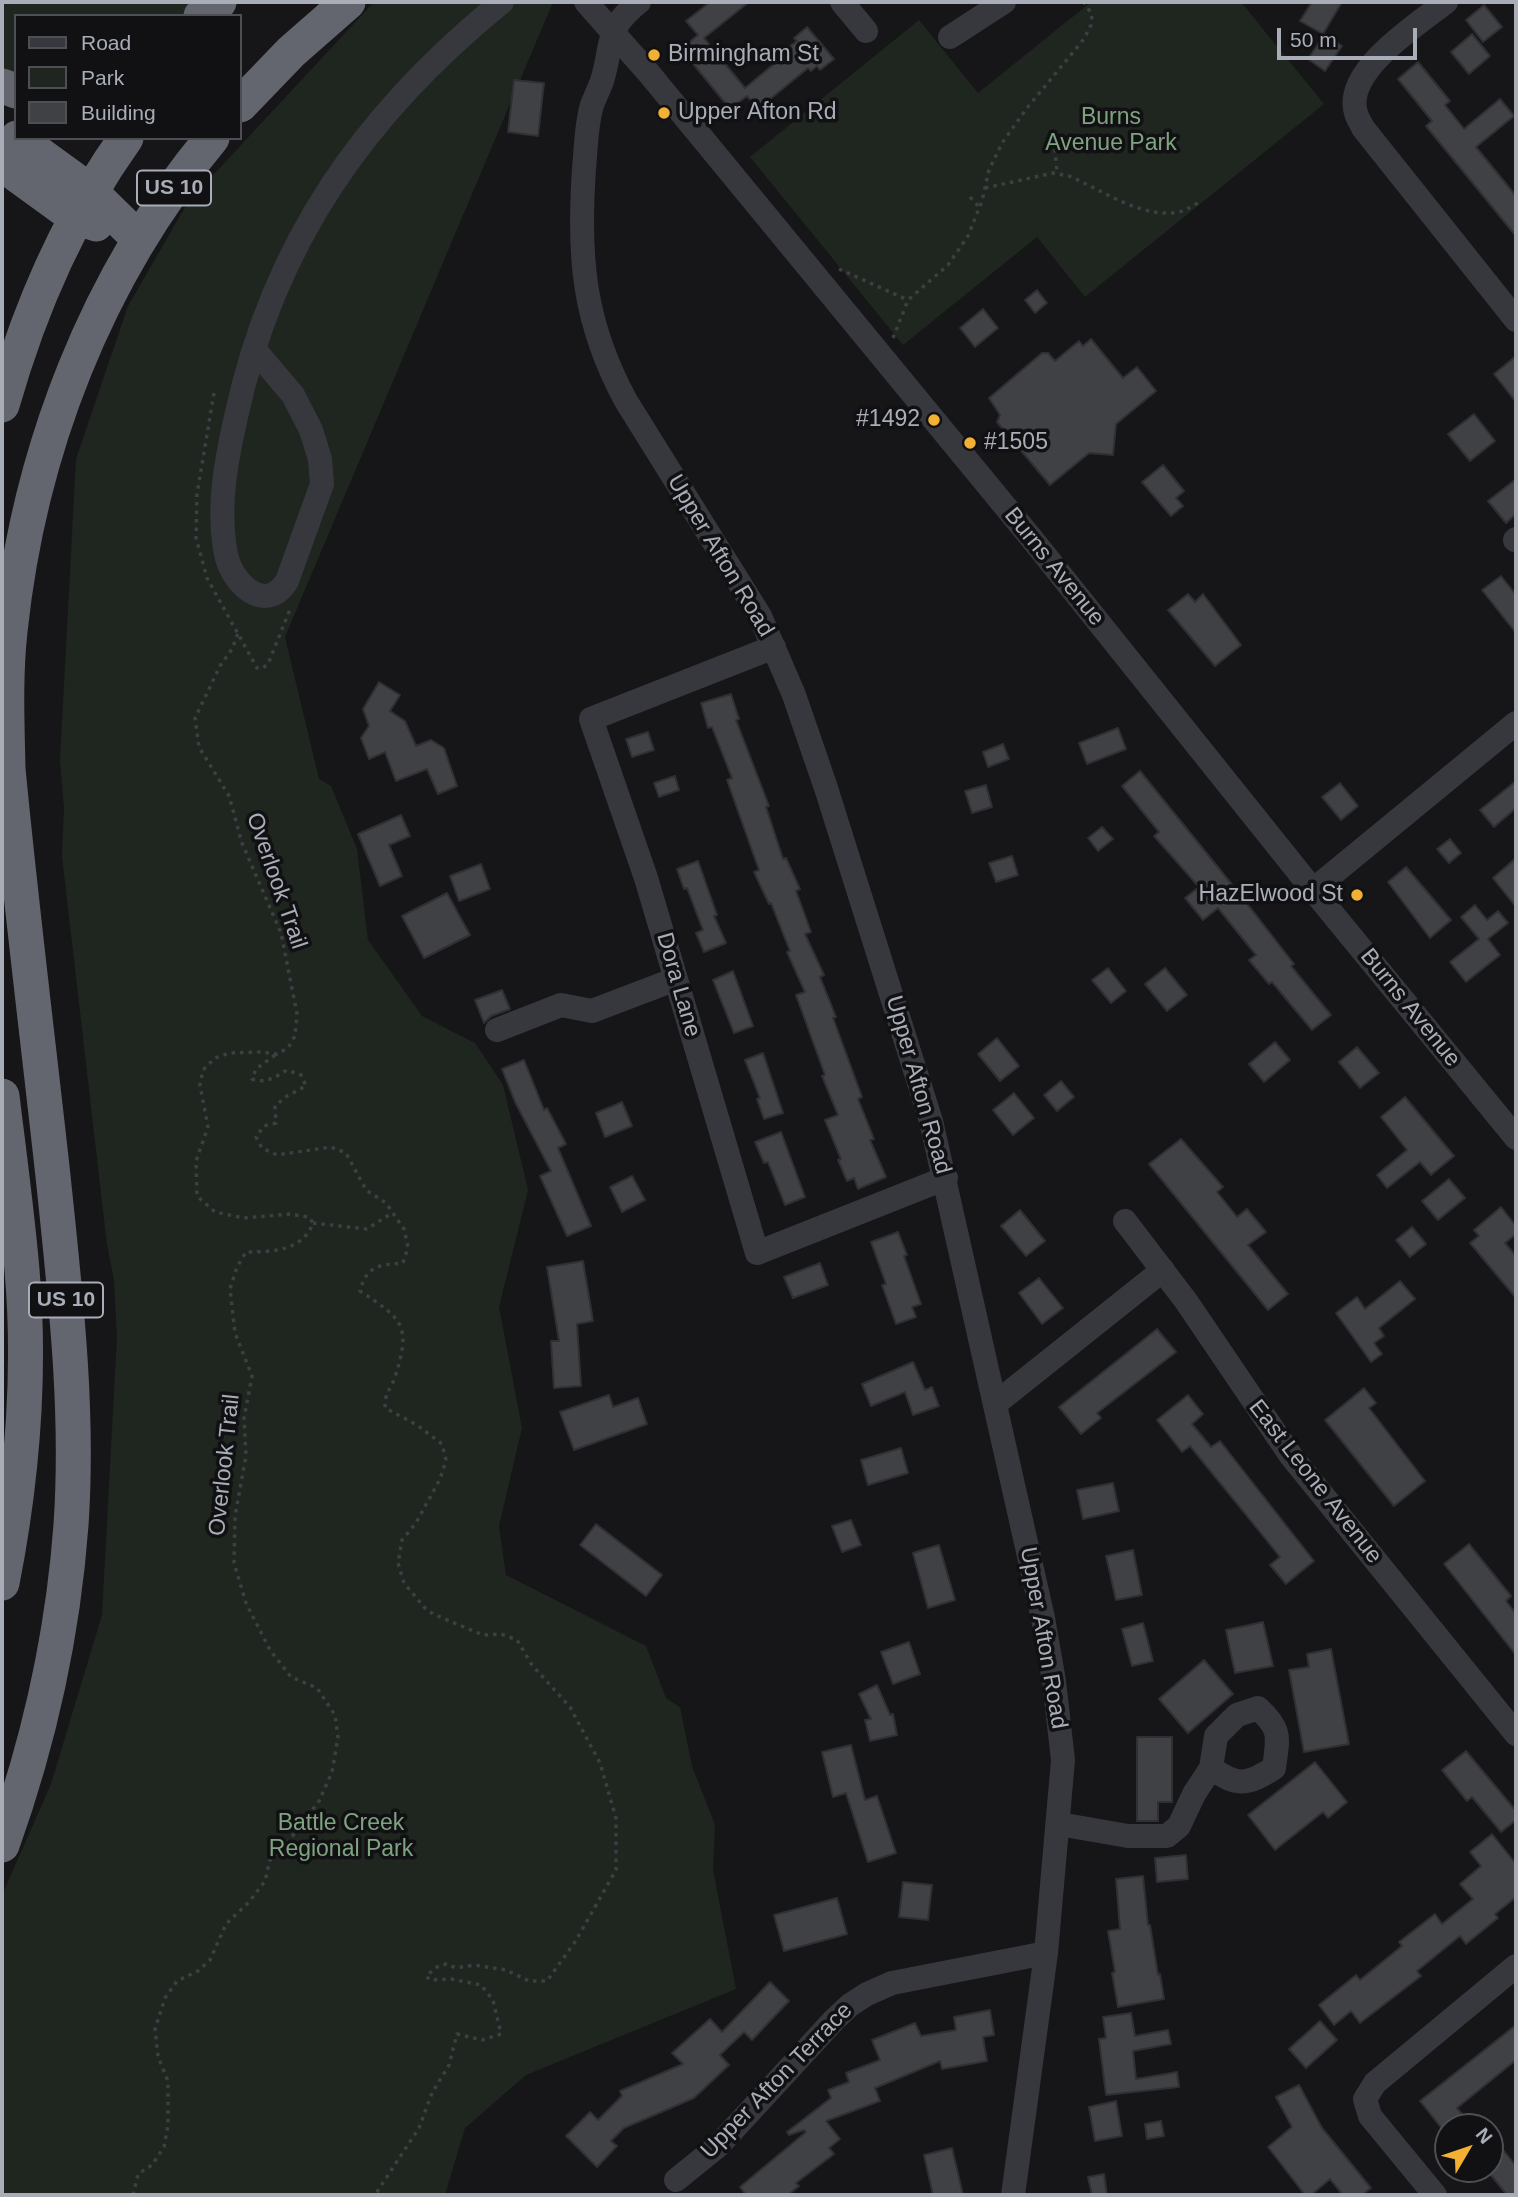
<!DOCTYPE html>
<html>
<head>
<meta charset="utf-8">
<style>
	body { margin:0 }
	#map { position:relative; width:1518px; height:2197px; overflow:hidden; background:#161618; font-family:Arial,sans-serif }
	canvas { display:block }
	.frame { position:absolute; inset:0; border:4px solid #a8adb8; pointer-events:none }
	.legend { position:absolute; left:14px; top:14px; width:228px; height:126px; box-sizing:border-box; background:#111113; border:2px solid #4d4f55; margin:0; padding:9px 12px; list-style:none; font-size:21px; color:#a8adb8 }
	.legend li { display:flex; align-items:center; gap:14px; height:35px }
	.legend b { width:35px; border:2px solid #4d4f55 }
	.north { position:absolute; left:1434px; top:2113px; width:70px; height:70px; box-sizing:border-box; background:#111113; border:2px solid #4d4f55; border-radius:50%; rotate:51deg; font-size:19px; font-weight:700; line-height:28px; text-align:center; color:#a8adb8 }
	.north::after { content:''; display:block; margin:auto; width:24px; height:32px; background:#f2b134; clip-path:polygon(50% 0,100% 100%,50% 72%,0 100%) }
	.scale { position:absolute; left:1277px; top:28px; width:140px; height:32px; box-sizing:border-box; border:4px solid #a8adb8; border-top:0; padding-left:9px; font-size:21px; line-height:24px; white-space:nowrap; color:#a8adb8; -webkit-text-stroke:5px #111113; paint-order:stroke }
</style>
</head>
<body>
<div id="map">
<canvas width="1518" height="2197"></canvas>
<div class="frame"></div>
<ul class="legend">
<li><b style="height:9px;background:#37383d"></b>Road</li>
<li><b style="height:19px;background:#1e261f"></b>Park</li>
<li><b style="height:19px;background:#404145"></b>Building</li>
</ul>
<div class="north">N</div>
<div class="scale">50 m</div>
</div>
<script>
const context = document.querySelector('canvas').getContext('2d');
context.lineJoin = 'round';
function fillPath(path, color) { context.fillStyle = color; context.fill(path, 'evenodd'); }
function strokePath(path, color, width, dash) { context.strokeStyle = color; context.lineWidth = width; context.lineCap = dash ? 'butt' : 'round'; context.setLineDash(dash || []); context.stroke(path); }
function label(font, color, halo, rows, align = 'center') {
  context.font = font + ' Arial,sans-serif'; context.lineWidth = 7; context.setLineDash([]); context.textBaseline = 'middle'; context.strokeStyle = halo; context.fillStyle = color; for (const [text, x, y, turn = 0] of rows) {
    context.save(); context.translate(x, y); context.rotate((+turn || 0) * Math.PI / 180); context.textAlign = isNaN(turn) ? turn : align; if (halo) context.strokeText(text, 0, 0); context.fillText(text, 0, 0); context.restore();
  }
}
fillPath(new Path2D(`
	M2,2H200L182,16H16V89L2,81Z
	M374,2H553L285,637L319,779L331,786L357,849L368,940L422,1016L475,1043L503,1085L528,1190L499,1307L522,1428L499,1526L506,1575L646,1646L666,1698L680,1707L692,1766L715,1825L713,1870L736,1989L526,2075L465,2128L445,2195H2V1895L51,1784L102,1615L117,1337L114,1280L107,1245L62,856L64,808L60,760L76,459L128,306L188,202Z
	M1091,2H1241L1324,104L1085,297L1037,237L903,345L750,157L919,20L978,93Z`), '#1e261f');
const building = new Path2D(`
	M710,2H749L704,38L745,88L792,49L790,46L797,41L794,38L807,27L834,59L820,70L817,66L811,71L808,68L758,109L747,96L730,109L681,49L698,35L686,21Z
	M1312,2H1342L1323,34L1300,21Z
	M1484,5L1502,27L1483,42L1466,20Z
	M1325,34L1342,46L1325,71L1308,59Z
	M1472,34L1490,56L1469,74L1451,52Z
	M1418,62L1450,101L1445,105L1464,129L1500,99L1514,116L1476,147L1516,196V236L1426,126L1432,121L1398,79Z
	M514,80L544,83L538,136L508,132Z
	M1037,290L1047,303L1035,313L1025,300Z
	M983,309L998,328L975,347L960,328Z
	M1091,339L1123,378L1137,367L1156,391L1116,424L1113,455L1089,453L1050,485L997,422L1000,415L989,398L1042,353H1048L1055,361L1079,341L1083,346Z
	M1516,356V402L1494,374Z
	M1474,414L1495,441L1470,461L1448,434Z
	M1163,465L1184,491L1176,498L1183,506L1171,516L1142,482Z
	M1516,479V514L1506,523L1488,501Z
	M1501,576L1516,595V633L1482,590Z
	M1188,594L1195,602L1203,594L1241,645L1215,666L1168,610Z
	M379,682L400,695L390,711L405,721L416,746L431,740L444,748L457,786L438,794L427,769L396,781L385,752L369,759L361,738L369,726L363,709Z
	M731,694L739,719L736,720L769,806L766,807L783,859L786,858L800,889L796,891L811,932L805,934L824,975L820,977L836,1017L833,1018L862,1097L858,1099L874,1139L870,1140L886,1177L858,1189L854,1178L847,1181L838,1160L841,1159L825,1120L838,1115L822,1076L825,1075L796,995L805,992L787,952L790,951L771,903L769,904L754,872L759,870L727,780L732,778L712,727L708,728L701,703Z
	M1118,728L1126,749L1087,764L1079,743Z
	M648,732L654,750L632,757L626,739Z
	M1003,744L1009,759L988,767L983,752Z
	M1140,771L1238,892L1294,964L1291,966L1331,1015L1312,1030L1272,982L1269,984L1249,960L1256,955L1218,908L1203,920L1185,898L1199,887L1154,836L1159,832L1122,786Z
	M675,776L679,790L659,797L654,783Z
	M1516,781V808L1494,827L1480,810Z
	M1340,783L1358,806L1341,820L1322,797Z
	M986,785L992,807L972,813L965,791Z
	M401,815L410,836L389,845L402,876L380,886L358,834Z
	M1102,827L1113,839L1098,851L1088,838Z
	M1450,839L1461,853L1449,863L1437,849Z
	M1012,856L1018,875L996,882L989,863Z
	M1516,858V907L1493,878Z
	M698,861L717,915L714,916L726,943L704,952L696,933L703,930L687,888L684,889L677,869Z
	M481,864L490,889L459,901L450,876Z
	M1406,867L1451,920L1430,938L1388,882Z
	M447,893L470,935L424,958L402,916Z
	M1475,905L1487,920L1498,911L1508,923L1488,939L1500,955L1466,982L1450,962L1479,939L1461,917Z
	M1108,968L1126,991L1111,1003L1092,980Z
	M1165,968L1187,995L1167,1011L1145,984Z
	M733,971L753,1026L734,1033L713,980Z
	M502,990L510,1009L491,1016L484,1023L475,1000Z
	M997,1038L1019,1066L1000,1081L978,1054Z
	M1275,1042L1290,1060L1264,1082L1249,1064Z
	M1357,1047L1379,1073L1360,1088L1339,1062Z
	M763,1053L783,1113L764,1119L757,1099L760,1098L745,1060Z
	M524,1060L544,1110L547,1108L566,1144L558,1148L591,1226L567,1236L540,1176L551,1171L515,1102L502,1069Z
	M1061,1081L1074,1097L1057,1111L1044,1095Z
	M1014,1093L1034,1118L1013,1135L993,1110Z
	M1405,1097L1454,1156L1431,1175L1420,1162L1387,1188L1377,1175L1407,1150L1381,1117Z
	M622,1102L632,1126L605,1137L596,1113Z
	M781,1132L805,1197L785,1205L768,1162L764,1163L755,1142Z
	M1181,1139L1223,1187L1217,1192L1237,1217L1247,1209L1266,1232L1248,1245L1288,1294L1268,1310L1149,1164Z
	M632,1176L645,1200L622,1212L610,1187Z
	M1449,1179L1465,1198L1438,1220L1422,1201Z
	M1501,1207L1516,1226V1234L1505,1243L1516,1256V1298L1470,1243L1479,1236L1474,1230Z
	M1020,1210L1045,1241L1026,1256L1001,1226Z
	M1412,1227L1426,1244L1410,1257L1396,1240Z
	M898,1232L907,1255L904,1256L921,1304L912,1307L916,1317L896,1324L882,1285L886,1284L871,1242Z
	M583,1261L593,1321L577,1324L581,1386L554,1388L551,1341H559L547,1267Z
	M820,1263L828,1285L793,1298L784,1277Z
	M1039,1278L1063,1308L1042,1324L1019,1293Z
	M1400,1281L1415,1299L1379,1328L1384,1336L1374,1343L1382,1354L1371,1362L1336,1313L1357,1297L1365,1309Z
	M1157,1329L1176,1352L1097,1413L1101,1418L1081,1434L1059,1407Z
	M913,1362L925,1390L932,1387L939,1406L913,1415L905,1392L871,1406L862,1384Z
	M1364,1388L1376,1403L1369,1408L1425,1481L1394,1506L1325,1420Z
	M609,1395L613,1407L638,1398L647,1424L574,1450L560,1412Z
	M1188,1395L1203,1414L1192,1424L1211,1447L1220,1441L1314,1561L1286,1584L1270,1565L1280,1557L1264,1537L1190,1446L1182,1452L1157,1420Z
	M901,1448L908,1473L868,1485L861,1460Z
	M1113,1483L1119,1511L1083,1519L1077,1490Z
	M851,1520L861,1545L842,1552L832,1526Z
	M596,1524L662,1575L646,1596L580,1545Z
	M1469,1544L1511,1596L1506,1601L1516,1614V1655L1444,1564Z
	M939,1545L955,1600L928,1608L913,1553Z
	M1133,1550L1142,1595L1116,1600L1106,1556Z
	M1263,1622L1273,1666L1235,1673L1226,1630Z
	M1143,1623L1153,1661L1132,1666L1122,1629Z
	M909,1642L920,1674L893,1684L881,1652Z
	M1331,1649L1349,1744L1304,1752L1289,1670L1309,1667L1307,1654Z
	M1204,1660L1233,1694L1188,1733L1159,1699Z
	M877,1685L890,1715L893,1714L897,1735L870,1741L865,1720L871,1719L859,1694Z
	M1137,1737H1172V1802H1158V1821H1137Z
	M851,1745L865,1800L877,1796L896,1853L868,1862L846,1793L833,1797L822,1752Z
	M1466,1751L1516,1811V1820L1501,1832L1472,1797L1467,1801L1442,1770Z
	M1315,1762L1347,1802L1328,1818L1323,1812L1275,1850L1248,1815Z
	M1492,1834L1516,1864V1897L1495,1914L1498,1918L1466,1944L1460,1936L1417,1971L1421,1976L1360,2023L1351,2011L1334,2025L1319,2005L1356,1975L1360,1980L1402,1946L1399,1942L1435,1914L1442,1924L1473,1899L1460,1884L1481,1866L1470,1852Z
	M1186,1855L1188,1879L1157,1882L1155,1858Z
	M1143,1876L1148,1925H1150L1158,1975L1160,1974L1164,1999L1118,2007L1112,1973L1115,1972L1108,1931L1120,1929L1116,1879Z
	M903,1882L932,1885L928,1920L899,1917Z
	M837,1898L847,1934L784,1951L774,1915Z
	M770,1982L789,2001L752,2040L744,2032L720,2055L729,2065L694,2098L624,2128L611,2141L617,2146L597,2167L566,2136L590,2112L598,2120L622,2096L620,2091L683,2064L672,2053L710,2019L722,2032Z
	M990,2010L994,2035L983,2037L987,2061L942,2069L940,2061L875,2088L880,2101L826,2121L840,2139L829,2148L834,2154L796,2183L799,2186L788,2195H746L740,2187L806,2132L804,2130L789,2135L787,2132L831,2098L828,2090L849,2082L846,2073L880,2060L872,2040L915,2023L921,2036L956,2030L954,2017Z
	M1131,2013L1135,2036L1168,2030L1171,2044L1133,2051L1136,2079L1177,2072L1179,2087L1106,2095L1099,2039L1106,2038L1103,2017Z
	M1320,2021L1337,2040L1306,2068L1289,2049Z
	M1516,2025V2060L1457,2108L1466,2119L1457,2127H1448L1447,2135L1420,2101Z
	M1299,2085L1322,2128L1371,2188L1362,2195H1343L1330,2179L1311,2195H1305L1268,2147L1292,2127L1276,2097Z
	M1116,2101L1122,2136L1095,2141L1089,2107Z
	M1161,2121L1164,2136L1147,2139L1145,2124Z
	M952,2148L963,2195H933L924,2155Z
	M1504,2151L1516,2166V2195H1507L1486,2169H1490V2162Z
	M1104,2174L1107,2195H1092L1088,2177Z`);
fillPath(building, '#404145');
strokePath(building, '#303034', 2);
strokePath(new Path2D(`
	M1055,149L1057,172
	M985,188L1053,173L1069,176C1100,189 1136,215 1171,213C1182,213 1191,207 1201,201
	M970,197L979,207
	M839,269L908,300
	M893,338L908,300L948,265L968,236L982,201L989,170L1002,143L1027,108L1084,39L1091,25L1092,15L1084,2
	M214,393L197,494L196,538L207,578L257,668H263L268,664L291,607
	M275,1055L256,1069L252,1079C266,1084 275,1077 287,1070L301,1075L306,1086L287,1096L275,1106L276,1123L264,1126L256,1137L262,1148L277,1155L331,1147L346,1153L366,1190L386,1203L404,1229L408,1247L403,1263C379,1265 367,1265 360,1291C402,1319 412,1325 395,1377C390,1392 385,1390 385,1408L417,1425L442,1444L446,1460L440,1479L416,1523L402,1540L398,1563L404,1583L425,1608L433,1614L483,1635L501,1634L517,1640L532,1665L570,1707L600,1763L616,1818V1870L575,1942L547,1981H529L506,1970L474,1965L456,1968L446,1964L437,1967L426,1976L430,1980L451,1979L481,1985L493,2000L501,2034L482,2040L457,2034L449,2065L432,2093L419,2128L375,2195
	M313,1223L367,1229L392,1213
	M133,2195L138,2174L152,2165L164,2147L168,2125V2081L158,2057L155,2029L165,1998L177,1981L198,1971L210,1960L226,1924L249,1902L265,1881L270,1860L285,1846L319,1801L332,1772L338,1737L335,1715L317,1688L291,1677L270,1650L246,1603L234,1563L235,1516L246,1456L244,1418L252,1376L235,1333L230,1289L237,1267L246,1252C272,1252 303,1251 313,1223L309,1217L289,1214L244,1218L215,1212L197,1196L196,1161L208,1127L200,1085L203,1070L215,1058L229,1053L261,1052L277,1054L288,1048L295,1036L297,1014L281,933L242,843L229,796L199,747L195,718L220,666L232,649L238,633`), '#3d3f44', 3.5, [3.5, 5]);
strokePath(new Path2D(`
	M586,2L647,71L1032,539L1313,890L1516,1138
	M639,2C603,31 614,42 602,81C599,89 595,97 592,105C586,125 586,148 584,169C578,256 583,322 626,401L760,616L794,695L826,788L931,1121L1043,1618L1054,1681L1063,1760L1046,1953L1013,2195
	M842,2L866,31
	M1446,2C1418,24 1343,71 1356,113C1357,118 1361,123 1363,128L1516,320
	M950,37L1004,2
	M254,349L293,395L311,430L320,459L322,484L287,581C265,616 231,582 226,554C217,509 226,461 236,417C273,243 365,113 502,2
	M1515,540L1516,539
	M774,647L591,719L646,878L757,1253L946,1178
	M1313,890L1516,723
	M497,1030L561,1005L592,1011L676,979
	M1125,1221L1186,1301L1291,1456L1516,1734
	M995,1404L1163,1270
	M1059,1824L1128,1836H1167L1179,1826L1194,1794L1211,1768L1216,1736L1237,1715L1258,1708C1282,1730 1278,1737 1274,1768C1247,1785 1238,1787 1211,1768
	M676,2180L718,2146L834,2020L850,2005L867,1994L892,1983L1046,1953
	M1435,2195L1370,2116L1365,2099L1375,2083L1516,1966`), '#37383d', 24);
strokePath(new Path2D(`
	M201,16L219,2
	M2,86L16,91
	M240,105L291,52L348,2
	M17,138L90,191L139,239
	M2,164L75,217L96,224
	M2,405C29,310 68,219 126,138
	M2,1096C9,1154 17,1212 22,1270C31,1374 22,1481 2,1583
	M2,1845C39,1742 63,1634 71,1525C79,1408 65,1292 53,1176C38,1040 21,905 8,769C7,723 5,677 10,631C29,452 96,277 212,138`), '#63666e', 35);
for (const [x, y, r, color] of [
	[654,55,7,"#f2b134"],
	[664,113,7,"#f2b134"],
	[934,420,7,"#f2b134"],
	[970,443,7,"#f2b134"],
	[1357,895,7,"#f2b134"]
]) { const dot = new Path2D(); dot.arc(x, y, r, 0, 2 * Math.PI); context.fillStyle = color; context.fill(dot); strokePath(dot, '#111113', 2.5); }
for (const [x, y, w] of [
	[174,188,74],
	[66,1300,74]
]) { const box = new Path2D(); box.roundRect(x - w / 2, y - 17.5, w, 35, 5); context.fillStyle = '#111113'; context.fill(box); strokePath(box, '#a8adb8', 2); }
label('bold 21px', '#a8adb8', null, [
	["US 10",174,188],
	["US 10",66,1300]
]);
label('23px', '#a8adb8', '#111113', [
	["Birmingham St",668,55],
	["Upper Afton Rd",678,113],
	["#1492",920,420,"right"],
	["#1505",984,443],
	["HazElwood St",1343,895,"right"]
], 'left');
label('23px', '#7fa381', '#111113', [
	["Burns",1111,118],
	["Avenue Park",1111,144],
	["Battle Creek",341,1824],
	["Regional Park",341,1850]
]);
label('23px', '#a8adb8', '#111113', [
	["Upper Afton Road",720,556,59],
	["Burns Avenue",1054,567,51],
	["Overlook Trail",276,881,71],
	["Dora Lane",678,985,74],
	["Burns Avenue",1410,1008,51],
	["Upper Afton Road",918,1085,74],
	["Overlook Trail",225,1465,-84],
	["East Leone Avenue",1315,1482,52],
	["Upper Afton Road",1043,1638,80],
	["Upper Afton Terrace",777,2081,-46]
]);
</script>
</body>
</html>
